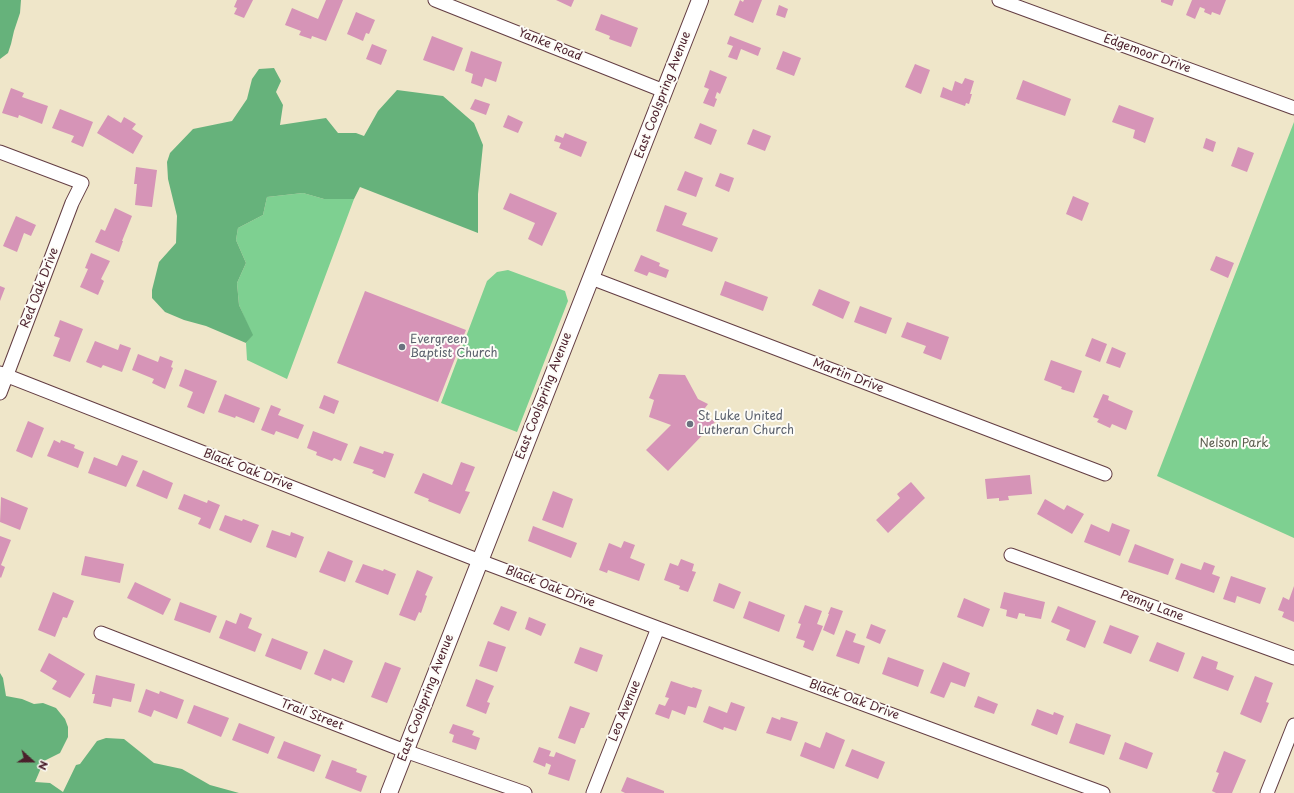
<!DOCTYPE html>
<html>
<head>
<meta charset="utf-8">
<style>
	body { margin:0 }
	#map { position:relative; width:1294px; height:793px; overflow:hidden; background:#efe6c9; font-family:"Playpen Sans",sans-serif }
	canvas { display:block }
	.north { position:absolute; left:12px; top:741px; width:40px; height:40px; -webkit-text-stroke:3px #fdfcf7; paint-order:stroke; rotate:111deg; font-size:11px; font-weight:700; line-height:16px; text-align:center; color:#4a1f2b }
	.north::after { content:''; display:block; margin:auto; width:14px; height:18px; background:#4a1f2b; clip-path:polygon(50% 0,100% 100%,50% 72%,0 100%) }
</style>
</head>
<body>
<div id="map">
<canvas width="1294" height="793"></canvas>
<div class="north">N</div>
</div>
<script>
const context = document.querySelector('canvas').getContext('2d');
context.lineJoin = 'round';
function fillPath(path, color) { context.fillStyle = color; context.fill(path, 'evenodd'); }
function strokePath(path, color, width, dash) { context.strokeStyle = color; context.lineWidth = width; context.lineCap = dash ? 'butt' : 'round'; context.setLineDash(dash || []); context.stroke(path); }
function label(font, color, halo, rows, align = 'center') {
  context.font = font + ' "Playpen Sans",sans-serif'; context.lineWidth = 4; context.setLineDash([]); context.textBaseline = 'middle'; context.strokeStyle = halo; context.fillStyle = color; for (const [text, x, y, turn = 0] of rows) {
    context.save(); context.translate(x, y); context.rotate((+turn || 0) * Math.PI / 180); context.textAlign = isNaN(turn) ? turn : align; if (halo) context.strokeText(text, 0, 0); context.fillText(text, 0, 0); context.restore();
  }
}
fillPath(new Path2D(`
	M1294,122V538L1157,476Z
	M303,193L324,199H354L287,379L247,360L246,343L252,335L239,305L237,283L246,263L236,240L238,228L263,215L267,197Z
	M508,270L565,291L568,301L517,432L441,403L487,281L497,272Z`), '#7ed091');
fillPath(new Path2D(`
	M0,0H21L20,13L14,31L11,44L8,53L0,59Z
	M274,68L281,81L276,92L283,105L280,125L326,118L338,133H356L364,136L378,111L397,90L443,96L474,123L483,145L478,194V233L360,187L354,199H324L303,193L267,197L263,215L238,228L236,240L246,263L237,283L239,305L253,335L246,343L206,326L184,320L165,312L152,298V290L159,262L176,243L177,216L168,179L167,162L170,153L193,129L232,121L247,99L252,79L259,69Z
	M0,673L3,678L6,696L22,699L34,704L43,703L56,708L65,719L68,727V737L60,753L44,761L35,782L50,783L63,792L76,765L80,764L97,741L106,738L124,739L154,763L182,769L210,785L239,793H0Z`), '#66b27b');
fillPath(new Path2D(`
	M237,0H253L244,18L234,14L237,8L234,7Z
	M326,0H343L326,41L312,36L311,39L299,35L301,31L285,25L292,8L318,19Z
	M556,0H574L571,7Z
	M740,0L743,2L744,0H762L753,23L734,15Z
	M1161,0H1174L1172,6L1161,2Z
	M1192,0H1226L1220,15L1212,12L1211,15L1204,12L1205,9L1200,7L1195,19L1186,15Z
	M779,5L788,9L785,18L776,15Z
	M356,12L375,20L369,34L366,33L363,41L347,34Z
	M601,14L638,28L631,47L609,39L610,36L595,30Z
	M432,36L463,48L454,71L423,60Z
	M730,36L761,48L758,56L741,49L737,60L728,57L733,46L727,44Z
	M372,44L387,50L381,65L366,59Z
	M471,51L502,62L496,82L485,78L482,87L471,83L473,74L465,71Z
	M783,51L801,58L794,76L776,69Z
	M915,64L930,70L921,94L905,87Z
	M710,70L727,77L720,94L717,92L715,98L717,99L714,107L703,103L709,89L704,87Z
	M965,78L974,81L970,94H972L969,104L966,103L965,106L940,97L943,87L952,91L955,81L962,84Z
	M1023,80L1071,99L1065,116L1016,99Z
	M11,88L24,93L22,97L48,106L42,124L19,115L18,118L2,113Z
	M475,99L490,104L486,115L470,109Z
	M1119,105L1154,118L1145,143L1133,138L1135,130L1112,122Z
	M60,109L93,122L83,147L71,142L74,136L52,128Z
	M108,115L121,123L124,117L136,124L132,129L143,136L133,154L97,133Z
	M508,115L523,122L518,133L503,127Z
	M700,123L717,130L711,145L694,138Z
	M753,129L771,136L765,151L747,144Z
	M565,133L587,142L581,157L559,148L561,143L554,141L556,135L563,138Z
	M1206,138L1216,142L1213,152L1203,148Z
	M1238,147L1254,153L1247,172L1231,166Z
	M136,167L157,170L152,207L135,205L137,184H134Z
	M685,171L703,178L696,197L677,190Z
	M720,173L734,178L729,192L715,186Z
	M510,193L557,213L542,246L528,239L535,223L503,209Z
	M1073,196L1089,203L1082,221L1066,214Z
	M665,205L687,213L682,225L718,238L712,252L656,231Z
	M115,208L132,216L122,241H123L119,252L95,242L101,229L105,231Z
	M16,216L36,225L31,236L24,233L17,252L3,246Z
	M91,253L110,261L101,279L104,281L98,295L80,287L88,269L85,268Z
	M641,255L660,263L659,266L669,270L666,278L649,272L647,276L634,271Z
	M1216,256L1234,263L1228,278L1210,270Z
	M725,281L768,297L763,311L720,295Z
	M0,286L5,288L0,301Z
	M819,289L850,302L843,319L812,305Z
	M365,291L466,330L438,402L337,363Z
	M860,306L892,318L886,334L854,322Z
	M60,320L83,329L70,362L53,356L60,338L54,336Z
	M907,322L949,337L941,360L923,353L926,346L901,337Z
	M1092,338L1107,344L1100,362L1085,356Z
	M95,341L118,350L120,344L131,348L122,372L103,365L101,368L86,362Z
	M1112,347L1126,353L1120,368L1106,363Z
	M138,354L158,362L160,356L173,361L171,367L173,368L165,389L152,383L154,379L132,370Z
	M1051,360L1082,371L1074,393L1061,389L1062,387L1044,380Z
	M185,369L217,381L204,414L187,407L193,392L179,386Z
	M659,374L685,375L698,399L708,404L702,412L715,422L668,471L646,450L671,425L649,417L654,400L649,398Z
	M225,394L260,408L254,423L236,416L235,418L218,412Z
	M1103,394L1109,396L1108,400L1133,411L1126,430L1112,424L1110,428L1097,422L1099,419L1093,417Z
	M324,395L339,401L334,414L319,408Z
	M271,405L281,409L278,415L304,425L298,439L276,431L274,435L261,430Z
	M28,421L44,428L32,458L16,451Z
	M313,431L348,444L341,461L334,458L332,461L316,455L317,452L307,448Z
	M54,440L60,443L61,440L75,445L74,448L84,452L78,468L47,456Z
	M360,446L383,454L384,451L394,454L385,478L372,473L374,470L353,463Z
	M122,455L138,461L126,487L88,473L94,457L117,466Z
	M461,462L475,467L465,491L470,492L460,514L428,501L429,499L414,493L423,473L452,485Z
	M143,470L173,483L167,499L136,486Z
	M1030,475L1032,494L1008,496L1009,500L999,501V498L987,499L985,479Z
	M911,482L925,498L888,533L876,520L900,498L897,494Z
	M553,491L573,499L563,528L542,520Z
	M184,494L207,503L208,500L220,505L210,529L198,524L201,518L178,509Z
	M1,497L28,508L20,530L0,522Z
	M1045,499L1064,510L1067,505L1084,514L1072,534L1037,514Z
	M225,515L242,521L243,519L259,525L251,543L219,530Z
	M1112,523L1130,530L1120,556L1084,542L1091,524L1109,532Z
	M533,526L577,543L571,558L528,541Z
	M272,530L290,536L291,532L304,537L296,558L266,547Z
	M0,536L11,540L1,565L5,567L1,578L0,577Z
	M624,541L635,545L630,558L645,564L639,581L608,570L607,573L599,570L609,543L621,548Z
	M1135,544L1174,559L1168,575L1128,562Z
	M328,551L353,561L345,582L319,572Z
	M85,556L124,564L120,583L81,575Z
	M681,559L694,564L692,571L696,572L688,592L679,589L680,586L664,580L670,563L678,566Z
	M1204,562L1215,566L1212,574L1220,577L1214,593L1175,579L1181,563L1201,570Z
	M363,564L383,571L384,569L396,574L388,595L355,582Z
	M417,570L433,577L425,595L427,596L421,613L419,612L415,621L399,615Z
	M1231,576L1266,588L1260,604L1237,596L1235,603L1223,599Z
	M135,582L171,599L163,615L127,598Z
	M719,583L741,592L734,609L713,601Z
	M1294,586V622L1282,617L1284,612L1278,610L1283,597L1289,600Z
	M53,592L74,601L67,618L63,617L55,637L38,630Z
	M1004,592L1045,602L1041,619L1025,616V614L1019,613L1017,619L1006,616L1007,610L1000,608Z
	M964,598L990,609L983,627L957,617Z
	M749,601L785,615L779,632L743,618Z
	M180,602L217,616L210,633L174,620Z
	M805,605L822,611L817,624L823,626L813,651L803,647L805,641L796,638L801,624L798,623Z
	M501,606L517,612L509,631L493,624Z
	M1058,606L1096,621L1085,648L1066,640L1070,630L1051,622Z
	M831,607L843,611L834,635L823,630L829,614H828Z
	M240,613L252,618L248,628L262,634L255,652L219,638L226,620L236,624Z
	M529,617L546,624L541,636L525,629Z
	M871,624L886,630L880,644L866,638Z
	M1110,625L1139,636L1131,654L1103,643Z
	M846,630L856,634L853,642L865,646L859,664L836,656Z
	M272,638L308,652L301,670L265,656Z
	M488,641L506,647L497,672L479,666Z
	M1157,642L1185,653L1178,672L1149,661Z
	M580,647L603,655L597,672L574,663Z
	M324,649L353,661L344,683L332,678L331,681L314,674Z
	M49,653L85,674L70,698L52,689L57,681L40,671Z
	M1202,656L1218,662L1216,669L1234,676L1228,691L1193,678Z
	M888,657L924,670L918,687L882,674Z
	M385,662L401,668L387,703L371,697Z
	M943,662L970,673L965,687L951,682L944,698L930,693Z
	M96,675L135,684L131,702L113,698L111,707L93,703L95,694H92Z
	M1255,676L1273,683L1266,702L1269,703L1261,723L1240,714Z
	M476,679L494,686L487,702L490,703L486,714L466,706Z
	M671,681L692,688L693,687L702,690L696,708L688,706L685,715L672,710L669,719L655,714L659,704L665,706L669,698L665,697Z
	M146,689L159,694L160,691L184,700L177,719L154,710L151,717L138,712Z
	M978,696L998,704L994,714L974,707Z
	M731,702L745,707L736,731L724,727L723,730L703,722L709,706L727,713Z
	M194,705L229,718L221,737L187,723Z
	M570,706L590,713L584,728H581L575,744L558,738Z
	M1037,709L1053,715L1054,712L1064,716L1057,735L1031,725Z
	M772,717L780,720L781,717L798,722L791,741L766,733Z
	M239,723L275,737L268,754L232,740Z
	M1076,723L1111,735L1104,755L1069,743Z
	M453,724L474,731L472,735L480,738L476,750L452,742L454,735L449,733Z
	M826,732L845,740L834,769L800,756L805,742L820,748Z
	M284,741L321,755L314,772L277,758Z
	M1125,742L1153,753L1147,769L1119,759Z
	M539,747L551,751L549,756L554,757L556,752L576,760L569,781L548,774L551,765L546,763L545,767L533,762Z
	M852,749L885,762L878,779L845,766Z
	M1224,751L1246,760L1232,793H1216L1212,791L1219,773L1216,772Z
	M332,760L357,769L356,772L367,776L361,792L325,778Z
	M627,777L664,791V793H625L621,791Z`), '#d694b7');
const minor = new Path2D(`
	M435,0L664,91
	M999,0L1294,108
	M0,152L82,183L72,203L0,393
	M591,278L1105,474
	M0,373L480,561L658,628L1103,793
	M1011,555L1294,658
	M101,633L405,751L525,793
	M593,793L658,628
	M1267,793L1294,725`);
const tertiary = new Path2D(`
	M389,793L700,0`);
strokePath(minor, '#633d43', 15);
strokePath(tertiary, '#633d43', 18);
strokePath(minor, '#fff', 13);
strokePath(tertiary, '#fff', 16);
for (const [x, y, r, color] of [
	[402,347,4,"#6b7280"],
	[690,424,4,"#6b7280"]
]) { const dot = new Path2D(); dot.arc(x, y, r, 0, 2 * Math.PI); context.fillStyle = color; context.fill(dot); strokePath(dot, '#fdfcf7', 1.5); }
label('12px', '#4a1f2b', '#fdfcf7', [
	["Yanke Road",550,45,22],
	["Edgemoor Drive",1147,54,20],
	["East Coolspring Avenue",663,95,-69],
	["Red Oak Drive",40,288,-69],
	["Martin Drive",848,376,21],
	["East Coolspring Avenue",544,396,-69],
	["Black Oak Drive",248,470,21],
	["Black Oak Drive",550,587,21],
	["Penny Lane",1152,606,20],
	["East Coolspring Avenue",426,698,-69],
	["Black Oak Drive",854,700,20],
	["Leo Avenue",625,711,-68],
	["Trail Street",312,715,21]
]);
label('12px', '#5b616d', '#fdfcf7', [
	["Evergreen",410,340],
	["Baptist Church",410,354],
	["St Luke United",698,417],
	["Lutheran Church",698,431]
], 'left');
label('12px', '#5c5d4f', '#fdfcf7', [
	["Nelson Park",1234,444]
]);
</script>
</body>
</html>
